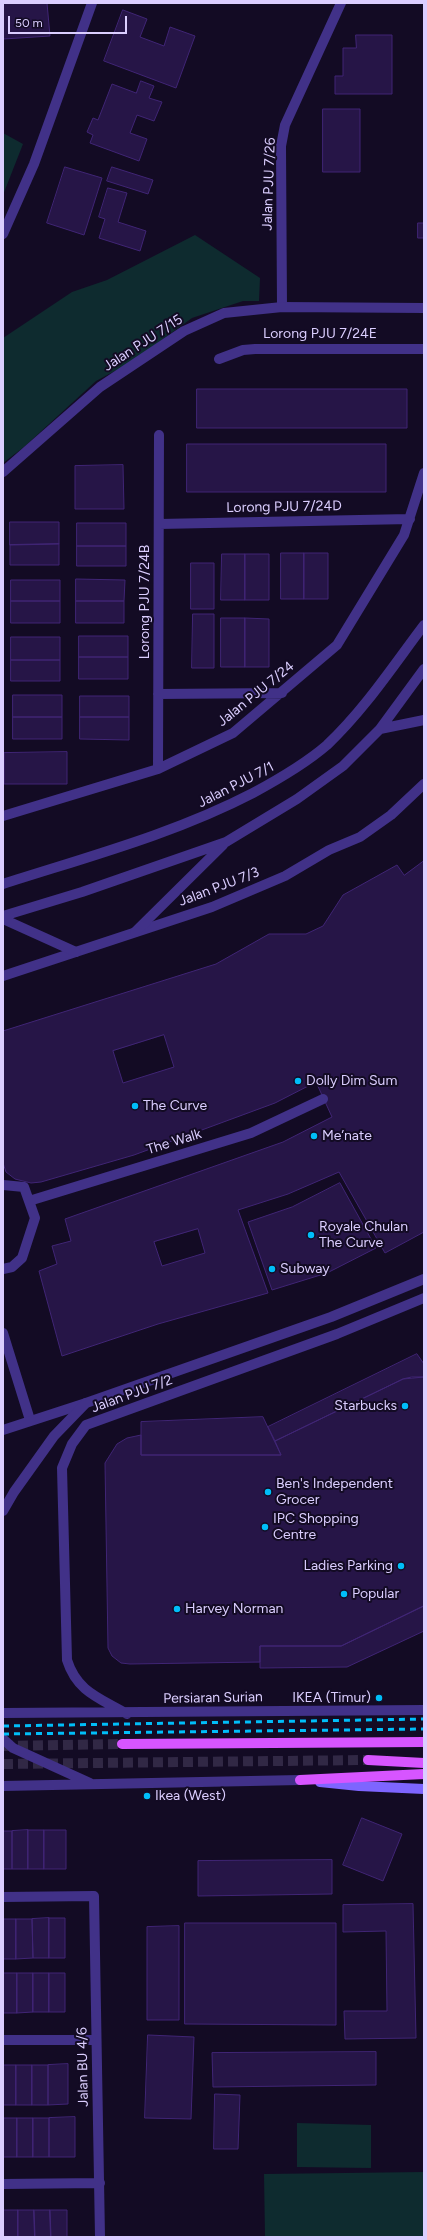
<!DOCTYPE html>
<html>
<head>
<meta charset="utf-8">
<style>
	body { margin:0 }
	#map { position:relative; width:427px; height:2240px; overflow:hidden; background:#130b24; font-family:Figtree,sans-serif }
	canvas { display:block }
	.frame { position:absolute; inset:0; border:4px solid #dbceff; pointer-events:none }
	.scale { position:absolute; left:8px; top:16px; width:119px; height:18px; box-sizing:border-box; border:2px solid #dbceff; border-top:0; padding-left:5px; font-size:12px; line-height:14px; white-space:nowrap; color:#dbceff; -webkit-text-stroke:3px #130b24; paint-order:stroke }
</style>
</head>
<body>
<div id="map">
<canvas width="427" height="2240"></canvas>
<div class="frame"></div>
<div class="scale">50 m</div>
</div>
<script>
const context = document.querySelector('canvas').getContext('2d');
context.lineJoin = 'round';
function fillPath(path, color) { context.fillStyle = color; context.fill(path, 'evenodd'); }
function strokePath(path, color, width, dash) { context.strokeStyle = color; context.lineWidth = width; context.lineCap = dash ? 'butt' : 'round'; context.setLineDash(dash || []); context.stroke(path); }
function label(font, color, halo, rows, align = 'center') {
  context.font = font + ' Figtree,sans-serif'; context.lineWidth = 4; context.setLineDash([]); context.textBaseline = 'middle'; context.strokeStyle = halo; context.fillStyle = color; for (const [text, x, y, turn = 0] of rows) {
    context.save(); context.translate(x, y); context.rotate((+turn || 0) * Math.PI / 180); context.textAlign = isNaN(turn) ? turn : align; if (halo) context.strokeText(text, 0, 0); context.fillText(text, 0, 0); context.restore();
  }
}
fillPath(new Path2D(`
	M3,133L23,144L3,195Z
	M195,235L260,278L259,301H243L192,318L130,363L96,381L24,447L3,463V338L72,292L107,280Z
	M297,2123L371,2125V2168L297,2167Z
	M424,2172V2237H265L264,2174Z`), '#0e2b2f');
const building = new Path2D(`
	M3,3H47L50,36L4,39Z
	M123,10L147,19L140,37L164,46L170,27L195,36L176,88L104,61Z
	M356,35H392V94H335V76H343V48H356Z
	M141,81L154,86L149,98L162,102L154,121L137,115L130,133L147,139L139,161L90,143L93,135L87,132L93,118L98,120L112,84L136,93Z
	M323,109H360V172H323Z
	M65,167L102,178L84,235L47,223Z
	M112,167L153,180L148,194L107,181Z
	M108,188L127,193L118,222L146,231L140,251L99,238L105,219L99,217Z
	M418,223H424V238H418Z
	M197,389H407V428H197Z
	M187,444H386V492H187Z
	M123,465L124,509H75V466Z
	M10,522H59V544L10,545Z
	M77,523H126V546H77Z
	M59,544V565H10V545Z
	M77,546H126V566H77Z
	M281,553H304V599H281Z
	M304,553H328V599H304Z
	M222,554H245V600H221Z
	M245,554H269V600H245Z
	M191,563H214V609H191Z
	M76,579L125,580L124,601H76Z
	M11,580H60V601H11Z
	M11,601H60V623H11Z
	M76,601H124V623H76Z
	M193,614H214V668H192Z
	M221,618H245V667H221Z
	M245,618L269,619V667H245Z
	M79,636H128V657H79Z
	M11,637H60V660H11Z
	M79,657H128V679H79Z
	M11,660H60V681H11Z
	M13,695H62V717H13Z
	M80,696H129V717H80Z
	M13,717H62V739H13Z
	M80,717H129V740L80,739Z
	M67,752V784H4V753Z
	M424,861V1232L385,1253L339,1172L288,1194L238,1210L268,1293L158,1324L62,1356L39,1271L57,1264L52,1246L71,1241L65,1219L283,1142L332,1117L316,1082L275,1103L134,1155L41,1182L31,1183L15,1179L6,1172L3,1163V1031L216,964L269,934H306L323,926L343,895L397,865L404,875ZM164,1035L174,1067L123,1083L113,1051ZM198,1229L205,1253L162,1266L154,1242Z
	M340,1183L376,1248L327,1273L272,1290L248,1222L292,1207Z
	M417,1354L424,1364V1377L403,1379L275,1441L268,1427Z
	M412,1377H424V1606L341,1646H260V1662L130,1664L121,1663L112,1656L108,1648L105,1463L117,1444L127,1438L141,1435V1455H281L275,1441L403,1379Z
	M263,1417L281,1455H141V1422Z
	M424,1606V1631L347,1667L260,1668V1646H341Z
	M362,1818L402,1834L383,1881L343,1865Z
	M28,1830H44V1869H28Z
	M28,1830V1869H12V1831Z
	M44,1830H66V1869H44Z
	M3,1831H12V1869H3Z
	M332,1860V1894L198,1896V1861Z
	M413,1904L416,2038L345,2039L344,2011H387L386,1931L343,1932V1905Z
	M49,1918H65V1958H49Z
	M49,1918V1958H33L32,1919Z
	M3,1919H16V1959H3Z
	M16,1919H32L33,1958L16,1959Z
	M185,1923H336V2025L185,2024Z
	M179,1926V2020H147V1927Z
	M3,1973H17V2013H3Z
	M17,1973H33V2012L17,2013Z
	M33,1973H49V2012H33Z
	M49,1973H65V2012H49Z
	M148,2035L194,2037L191,2119L145,2118Z
	M376,2052V2085L213,2087L212,2053Z
	M68,2064V2104L48,2105V2065Z
	M3,2065H16V2105H3Z
	M16,2065H32V2105H16Z
	M32,2065H48V2105H32Z
	M215,2094L240,2095L238,2149H214Z
	M75,2117V2157H49V2118Z
	M3,2118H17V2157H3Z
	M17,2118H33V2157H17Z
	M33,2118H49V2157H33Z
	M3,2210H18V2237H3Z
	M18,2210H34L35,2237H18Z
	M34,2210H50L51,2237H35Z
	M50,2210H67V2237H51Z`);
fillPath(building, '#261547');
strokePath(building, '#402575', 1);
strokePath(new Path2D(`
	M3,1746L122,1744
	M3,1764L368,1760`), '#312845', 10, [10, 5]);
strokePath(new Path2D(`
	M3,1185L24,1187L35,1218L22,1258L12,1267L3,1269
	M29,1201L251,1133L323,1099
	M3,1333L30,1420`), '#413188', 10);
strokePath(new Path2D(`
	M3,234L34,164L92,3
	M282,307L281,146L285,125L341,3
	M219,359L243,350L255,349H424
	M159,524L410,519
	M158,694L282,693
	M158,769L159,435
	M3,816L158,769L233,733L337,645L404,535L424,473
	M3,976L212,907L285,876L329,850L360,837L391,815L424,784
	M3,1430L86,1403
	M3,1897L94,1896L100,2237
	M3,2040H96
	M3,2184L100,2183`), '#413188', 10);
strokePath(new Path2D(`
	M3,472L100,387L184,331L224,313L282,307L424,308
	M380,729L424,720
	M3,884C87,857 174,834 253,793C279,779 305,764 327,745C365,709 393,666 424,625
	M3,916L82,892L226,842L297,799L343,766L380,729L424,669
	M3,919L76,952
	M135,932L223,845
	M3,1511L14,1492L54,1436L86,1403L331,1317L424,1279
	M3,1713L424,1710
	M127,1714C100,1698 77,1692 67,1660L62,1468L72,1444L86,1425L337,1334L424,1298
	M3,1739L13,1748L90,1783
	M3,1786L300,1780`), '#413188', 10);
strokePath(new Path2D(`
	M320,1782L359,1786L424,1789`), '#7e65ff', 10);
strokePath(new Path2D(`
	M122,1744L424,1742
	M368,1760L424,1763
	M300,1780L424,1774`), '#d755ff', 10);
strokePath(new Path2D(`
	M3,1726L424,1719
	M3,1734L424,1729`), '#00bef9', 3, [6, 5]);
for (const [x, y, r, color] of [
	[298,1081,4,"#00bef9"],
	[135,1106,4,"#00bef9"],
	[314,1136,4,"#00bef9"],
	[311,1235,4,"#00bef9"],
	[272,1269,4,"#00bef9"],
	[405,1406,4,"#00bef9"],
	[268,1492,4,"#00bef9"],
	[265,1527,4,"#00bef9"],
	[401,1566,4,"#00bef9"],
	[344,1594,4,"#00bef9"],
	[177,1609,4,"#00bef9"],
	[379,1698,4,"#00bef9"],
	[147,1796,4,"#00bef9"]
]) { const dot = new Path2D(); dot.arc(x, y, r, 0, 2 * Math.PI); context.fillStyle = color; context.fill(dot); strokePath(dot, '#130b24', 1.5); }
label('14px', '#dbceff', '#130b24', [
	["Jalan PJU 7/26",269,184,-88],
	["Lorong PJU 7/24E",320,334],
	["Jalan PJU 7/15",143,343,-33],
	["Lorong PJU 7/24D",284,507,-1],
	["Lorong PJU 7/24B",145,602,-90],
	["Jalan PJU 7/24",256,694,-39],
	["Jalan PJU 7/1",236,785,-27],
	["Jalan PJU 7/3",219,887,-21],
	["The Walk",174,1142,-17],
	["Jalan PJU 7/2",132,1394,-20],
	["Persiaran Surian",213,1698,-1],
	["Jalan BU 4/6",83,2067,-91]
]);
label('14px', '#dbceff', '#130b24', [
	["Dolly Dim Sum",306,1081],
	["The Curve",143,1106],
	["Me’nate",322,1136],
	["Royale Chulan",319,1227],
	["The Curve",319,1243],
	["Subway",280,1269],
	["Starbucks",397,1406,"right"],
	["Ben's Independent",276,1484],
	["Grocer",276,1500],
	["IPC Shopping",273,1519],
	["Centre",273,1535],
	["Ladies Parking",393,1566,"right"],
	["Popular",352,1594],
	["Harvey Norman",185,1609],
	["IKEA (Timur)",371,1698,"right"],
	["Ikea (West)",155,1796]
], 'left');
</script>
</body>
</html>
